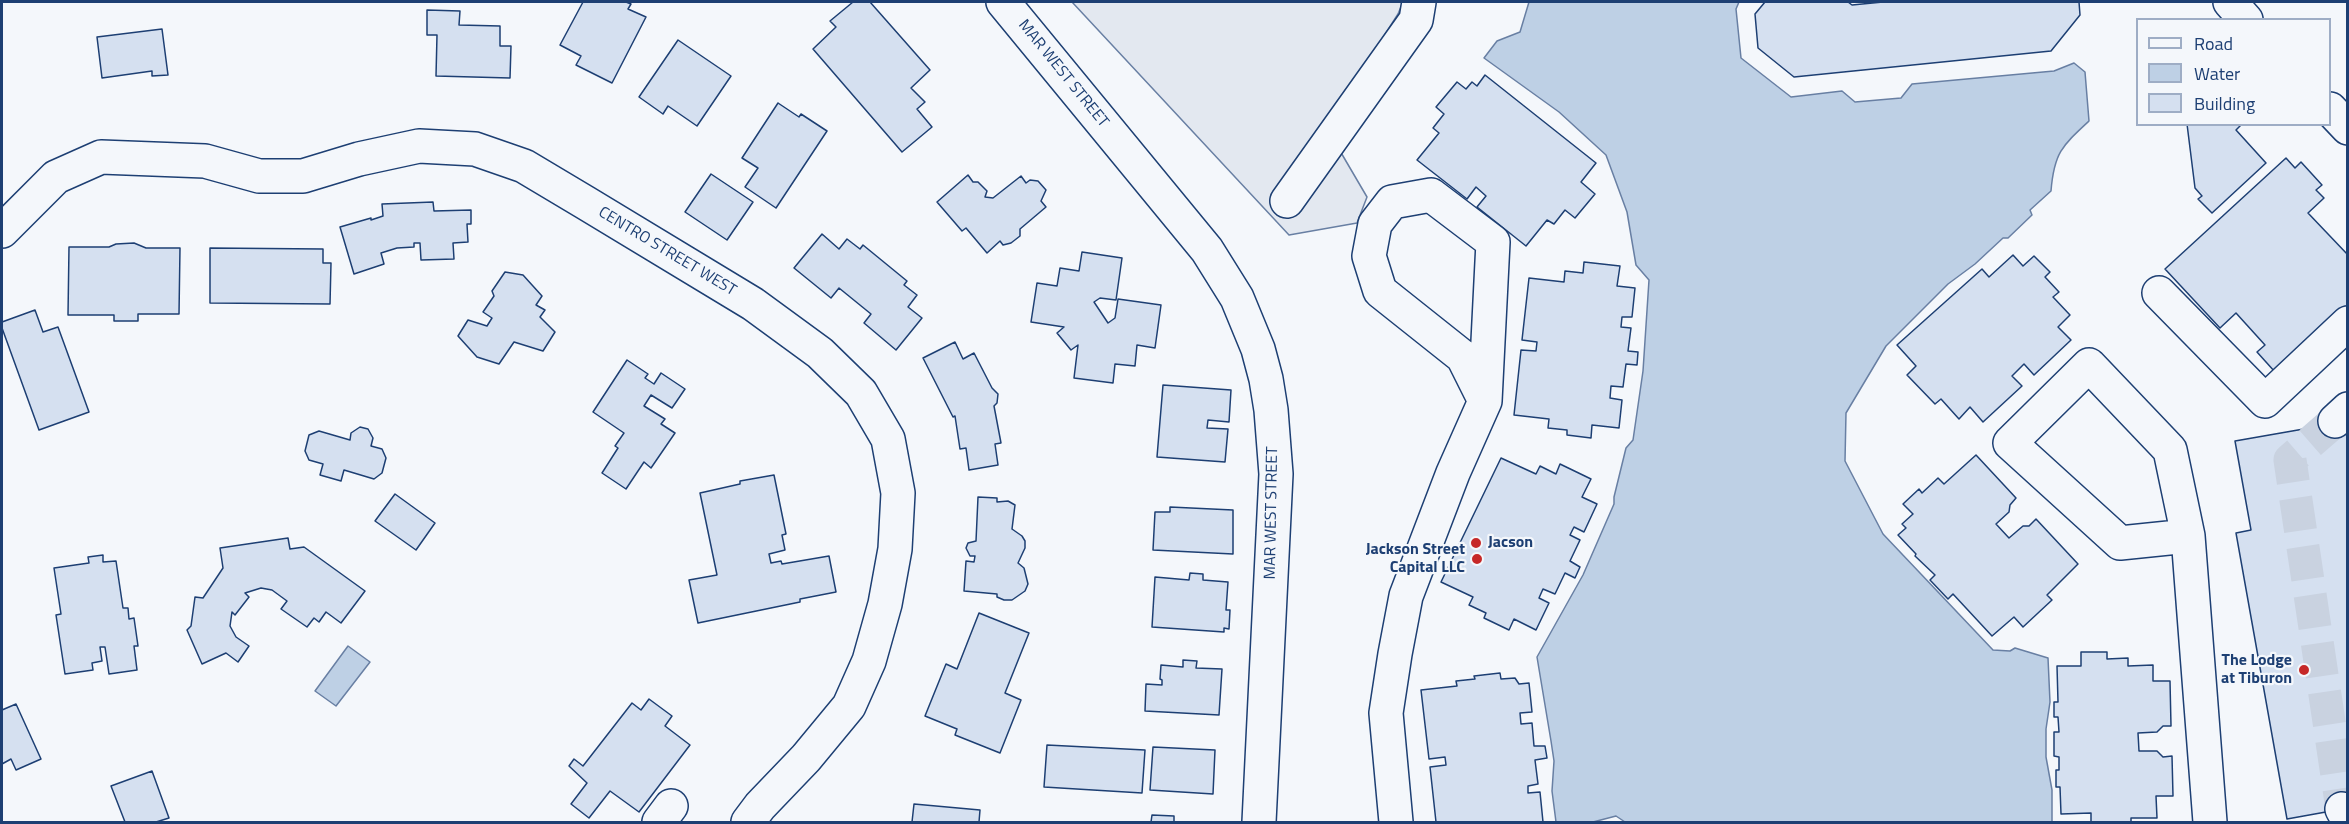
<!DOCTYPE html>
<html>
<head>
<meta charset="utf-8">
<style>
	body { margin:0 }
	#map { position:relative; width:2349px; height:824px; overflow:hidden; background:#f4f7fb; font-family:"Titillium Web",sans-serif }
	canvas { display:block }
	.frame { position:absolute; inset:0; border:3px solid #1d3f73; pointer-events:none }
	.legend { position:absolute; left:2136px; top:18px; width:195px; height:108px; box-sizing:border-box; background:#f4f7fb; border:2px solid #9eadc5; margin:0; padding:8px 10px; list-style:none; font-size:18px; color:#1d3f73 }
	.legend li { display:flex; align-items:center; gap:12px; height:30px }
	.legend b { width:30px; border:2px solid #9eadc5 }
</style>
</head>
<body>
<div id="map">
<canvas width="2349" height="824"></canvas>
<div class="frame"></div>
<ul class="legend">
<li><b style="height:8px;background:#f4f7fb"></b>Road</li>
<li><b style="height:16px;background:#bed0e5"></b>Water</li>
<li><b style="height:16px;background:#d5e0f0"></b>Building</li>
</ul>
</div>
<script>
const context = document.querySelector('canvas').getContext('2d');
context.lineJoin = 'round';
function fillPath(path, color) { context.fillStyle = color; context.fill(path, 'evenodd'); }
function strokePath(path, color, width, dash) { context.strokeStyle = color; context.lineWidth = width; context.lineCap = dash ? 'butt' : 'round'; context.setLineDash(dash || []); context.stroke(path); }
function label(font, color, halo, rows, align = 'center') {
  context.font = font + ' "Titillium Web",sans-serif'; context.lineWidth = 4.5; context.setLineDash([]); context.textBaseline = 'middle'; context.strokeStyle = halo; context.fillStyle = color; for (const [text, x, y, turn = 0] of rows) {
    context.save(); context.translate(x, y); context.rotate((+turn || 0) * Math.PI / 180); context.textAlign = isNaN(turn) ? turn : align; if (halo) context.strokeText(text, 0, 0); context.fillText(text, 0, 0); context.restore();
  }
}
const parking = new Path2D(`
	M1072,2H1403L1398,14L1326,127L1367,197L1357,223L1289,235Z`);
fillPath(parking, '#e3e8f0');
strokePath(parking, '#687fa3', 1.5);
const water = new Path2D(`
	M1529,2H1739L1736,9L1741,58L1791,97L1842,91L1855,102L1901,98L1912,84L2054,71L2074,63L2085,72L2089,121C2062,146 2054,153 2051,191L2030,210L2032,215L2008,238H2003L1975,264L1948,284L1886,346L1846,413L1845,461L1883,534L1993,650L2010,651L2015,648L2048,658L2050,702L2046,729V757L2052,790V822H1625L1616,816L1593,822H1556L1552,791L1554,761L1551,741L1537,657L1583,575L1614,504V497L1626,448L1633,440L1643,371L1649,280L1636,265L1627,212L1606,155L1559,112L1484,58L1497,41L1520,32Z
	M348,646L370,662L336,706L315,691Z`);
fillPath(water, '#bed0e5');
strokePath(water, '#687fa3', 1.5);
const building = new Path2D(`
	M583,2H626L631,4L628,9L646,17L612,83L576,65L581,56L560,45Z
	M853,2H870L930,70L911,88L925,102L917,109L932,127L902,152L813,49L836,27L830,21Z
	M1765,2H1848L1852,5L1883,2H2079L2080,15L2051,51L1794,77L1758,48L1755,14Z
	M427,10L460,11L459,25L500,26V46H511L510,78L436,76L437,35H427Z
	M162,29L168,75L152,76V71L102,78L97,37Z
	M678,40L731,76L697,126L668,106L663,114L639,97Z
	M1485,75L1596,163L1581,182L1595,194L1575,218L1565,210L1554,224L1547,220L1526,246L1477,207L1486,196L1476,187L1467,199L1417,160L1439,133L1433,128L1444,114L1436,107L1457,82L1466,89L1472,82L1477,86Z
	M778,103L799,117L801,114L827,131L776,208L745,187L758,168L742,158Z
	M2187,124H2242L2236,130L2266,163L2212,213L2198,199L2202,196L2195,188Z
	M2286,158L2295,168L2301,162L2322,185L2316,190L2324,198L2308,213L2348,255V305L2275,372L2257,352L2265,345L2236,313L2220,328L2165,269Z
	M711,174L753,202L727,240L685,212Z
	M968,175L973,182H978L987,191L985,197L993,198L1021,176L1026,183L1030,180L1038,181L1046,190L1041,201L1046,207L1020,229V236L1011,243L1003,245L1000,241L987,253L966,228L962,231L937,202Z
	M433,202L434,211L471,210V224H467L468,242L453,243L454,259L421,260L420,243H414V247L397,248L381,253L384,264L354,274L340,227L371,218V220L383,216L382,204Z
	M822,234L839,249L847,239L860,249L863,245L907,281L904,285L917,295L908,307L922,318L896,350L864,323L871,314L839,288L831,298L794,268Z
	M134,243L146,248H180L179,314H138V321H114V315H68L69,247H109L116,244Z
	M210,248L323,249V263H331L330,304L210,303Z
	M1082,252L1122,258L1116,300L1100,298L1094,302L1108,323L1115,318L1118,299L1161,305L1155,348L1137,345L1135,366L1115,364L1113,383L1074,378L1078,345L1071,350L1057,333L1064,327L1031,322L1037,283L1057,286L1060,268L1079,271Z
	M2013,255L2023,266L2034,256L2050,272L2045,277L2059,292L2053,297L2070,315L2058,327L2071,340L2034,375L2024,364L2012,376L2022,386L1983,422L1970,407L1959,419L1941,399L1935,404L1907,375L1916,366L1897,345L1982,269L1989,277Z
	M1584,262L1620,266L1617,286L1635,288L1632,317H1622L1621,327L1631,328L1628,351L1638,352L1637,365L1626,364L1623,387L1611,386L1610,398L1622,400L1619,428L1592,425L1591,438L1567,435V430L1548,428L1549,419L1514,415L1521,350L1536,351L1537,342L1522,340L1529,278L1564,282L1565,271L1583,273Z
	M505,272L523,275L542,296L536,305L545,310L540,317L555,332L543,351L514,342L499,364L477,357L458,336L468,320L487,326L492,318L483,312L494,296L492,291Z
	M35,310L43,332L58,327L89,412L39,430L2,328V322Z
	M955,342L963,359L974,353L992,388L998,394L997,403L994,406L1001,443L995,444L998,465L969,470L966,448L960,449L955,416L953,417L923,358Z
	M627,360L648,374L645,378L654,384L661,373L685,389L672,408L651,395L644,406L665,419L661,424L675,433L651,468L644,462L626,489L602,473L618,448L615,446L624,433L593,412Z
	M1163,385L1231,390L1229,422L1208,420L1207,428L1228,429L1225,462L1157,457Z
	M2338,423L2348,430V808L2287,819L2236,533L2251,530L2235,441Z
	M360,427L368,429L373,438L371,446L382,449L386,458L382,473L374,479L344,470L341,481L320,475L323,464L309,460L305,451L309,435L319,431L350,440L351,433Z
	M1976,455L2016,498L2010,505L2009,512L1996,524L2009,538L2023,526H2029L2036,519L2078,564L2047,595L2052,600L2023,627L2014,617L1992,636L1953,594L1948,599L1930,580L1935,575L1915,556L1916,554L1898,535L1906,528L1902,524L1913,514L1903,504L1919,489L1922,493L1938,478L1944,484Z
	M1501,458L1536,474L1540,466L1556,474L1560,464L1591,479L1582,497L1597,504L1584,532L1574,527L1570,535L1580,540L1570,561L1580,567L1575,578L1565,573L1555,594L1543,589L1539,598L1549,603L1536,630L1514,619L1509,630L1484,618L1486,613L1469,605L1473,597L1441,582Z
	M774,475L786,534L782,535L785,550L769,554L771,563L781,561L782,564L829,556L836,592L800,599V602L698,623L689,580L717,575L700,493L740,484V481Z
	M395,494L435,523L416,550L375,521Z
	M978,497L997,498V502L1008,501L1015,505L1012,529L1022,536L1025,541V548L1018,563L1024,568L1028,584L1025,591L1012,600H1004L997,597V594L964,591L966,561L974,562L975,556H970L966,548L968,543L976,541Z
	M1170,507L1233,510V554L1153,550L1155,512H1170Z
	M288,538L290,549L304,547L365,591L341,623L326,612L319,622L314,618L307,627L281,609L287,601L272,590L261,588L245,593L249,597L235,615L232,612L230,626L236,637L249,646L238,662L226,653L202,664L187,630L191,626L195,597L203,598L223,568L220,548Z
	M103,555V562L116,561L123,608H128L129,619L134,618L138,646H134L137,670L109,674L105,647H100L102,661L92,663L93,670L65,674L56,615L61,614L54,568L89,563L88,557Z
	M1190,573L1203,574V580L1228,582L1226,610H1230L1229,629L1224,628V632L1152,627L1155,577L1189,580Z
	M979,613L1029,633L1005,693L1021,700L1000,753L955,735L957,729L925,716L946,664L957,669Z
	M2081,652H2107V659L2128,658V666L2153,665V681H2170L2171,726H2163L2157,732L2138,733L2139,751H2157L2163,757L2172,756L2173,796H2156L2157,818H2131V822H2091V813L2061,814L2060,787H2056V770H2059V757L2054,756V732H2059L2058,717H2054V702H2058L2057,666H2081Z
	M1183,660L1197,661L1196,668L1222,669L1219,715L1145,711L1146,684L1162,685V680L1160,679L1161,665L1183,667Z
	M1500,673L1501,679L1515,678L1519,684L1529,683L1532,712L1520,713L1521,724L1532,723L1534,746H1545L1547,758L1535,760L1538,784L1528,786V793L1540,792L1543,822H1436L1430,767L1446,765L1445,757L1429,759L1421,690L1457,686L1456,681L1475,679L1474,676Z
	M649,699L672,716L665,726L690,745L639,812L610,791L589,818L571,804L587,783L569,766L574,759L583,766L632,703L641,710Z
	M16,704L41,759L16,770L11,759L2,764V710Z
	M1047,745L1145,750L1142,793L1044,787Z
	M1153,747L1215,750L1213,794L1150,790Z
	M152,771L169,818L156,822H125L111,786Z
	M914,804L980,810L979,822H912Z
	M1152,815L1174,816V822H1151Z`);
fillPath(building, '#d5e0f0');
strokePath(building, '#1d3f73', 1.5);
strokePath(new Path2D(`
	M2335,421L2290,460L2342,809`), '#c9d2e0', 33, [33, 16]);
const minor = new Path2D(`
	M1003,2L1207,250L1237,298L1258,349L1266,379L1271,410L1276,474L1259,822
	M2230,2L2246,20
	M2330,109L2348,128
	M1287,201L1416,20L1419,2
	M2,231L56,177L101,157L205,161L259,176H303L359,159L419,146L475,149L524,166L586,203L753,304L820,353L861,393L888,439L898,493L895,549L885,604L869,661L849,706L806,758L760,806L748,822
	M2159,293L2265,401L2348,323
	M2335,421L2348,409
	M2188,536L2120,543L2010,443L2089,365L2170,450L2188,536L2210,822
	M2342,809L2348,820
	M659,822L671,806
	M1396,822L1386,713L1395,654L1406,596L1453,473L1485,401L1493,242L1431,195L1392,202L1375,224L1369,256L1380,291L1463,357L1485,401`);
strokePath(minor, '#1d3f73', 36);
strokePath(minor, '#f4f7fb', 33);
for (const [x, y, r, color] of [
	[1476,543,6,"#c62828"],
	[1477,559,6,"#c62828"],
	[2304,670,6,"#c62828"]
]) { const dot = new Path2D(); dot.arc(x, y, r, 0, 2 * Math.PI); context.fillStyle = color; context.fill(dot); strokePath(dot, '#f4f7fb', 2); }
label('16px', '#1d3f73', '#f4f7fb', [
	["MAR WEST STREET",1063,74,51],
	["CENTRO STREET WEST",667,252,31],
	["MAR WEST STREET",1272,513,-89]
]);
label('bold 16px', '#1d3f73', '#f4f7fb', [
	["Jacson",1488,543,"left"],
	["Jackson Street",1465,550],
	["Capital LLC",1465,568],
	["The Lodge",2292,661],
	["at Tiburon",2292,679]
], 'right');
</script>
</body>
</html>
